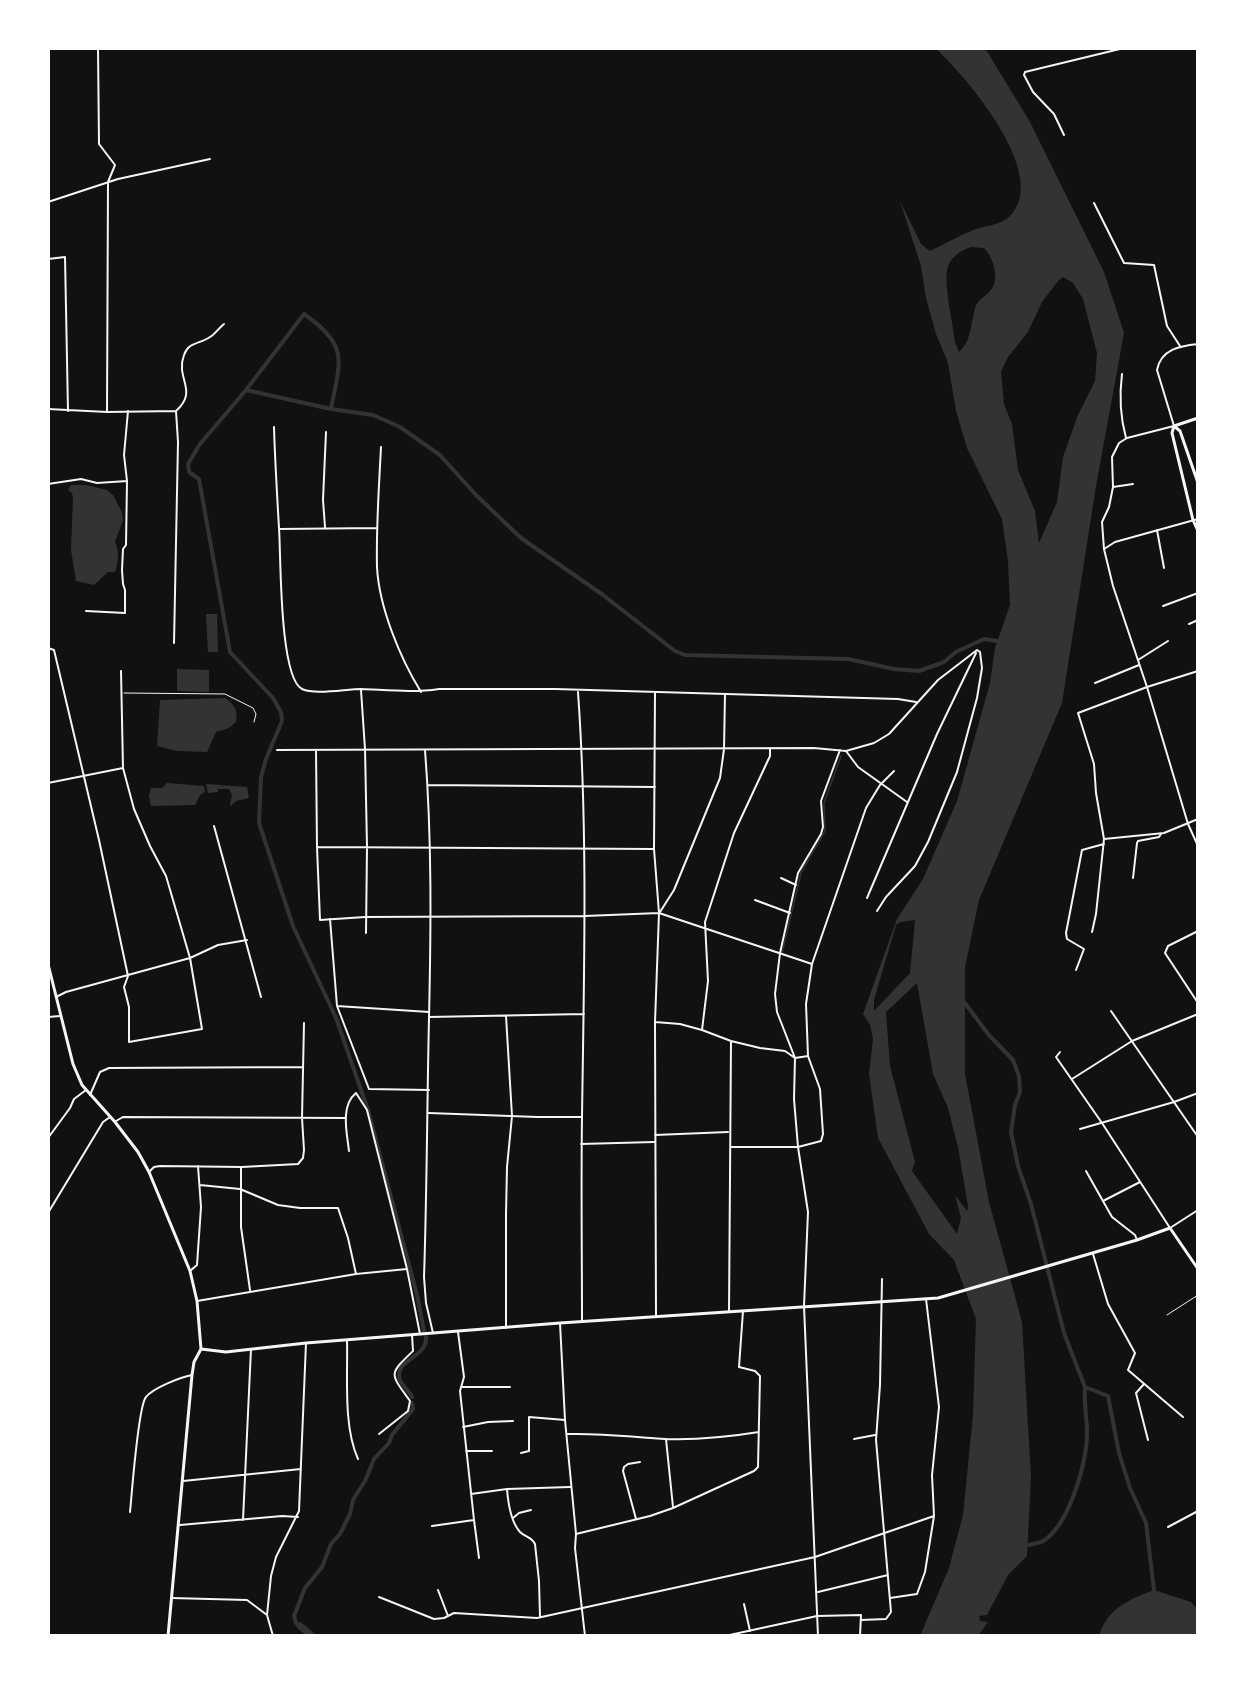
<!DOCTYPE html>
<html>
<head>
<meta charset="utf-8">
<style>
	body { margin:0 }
	#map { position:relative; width:1246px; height:1684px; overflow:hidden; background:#111; font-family:Manrope,sans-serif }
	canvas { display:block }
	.frame { position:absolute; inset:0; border:50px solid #fff; pointer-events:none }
</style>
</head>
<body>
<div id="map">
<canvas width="1246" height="1684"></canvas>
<div class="frame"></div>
</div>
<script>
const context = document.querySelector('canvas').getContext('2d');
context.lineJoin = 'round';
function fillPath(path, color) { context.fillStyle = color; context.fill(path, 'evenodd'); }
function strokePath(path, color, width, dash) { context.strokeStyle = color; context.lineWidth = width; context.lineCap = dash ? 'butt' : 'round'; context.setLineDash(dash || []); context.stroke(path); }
fillPath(new Path2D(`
	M935,48H985L1030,122L1104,272L1124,333L1096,486L1062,703L979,900L965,967V1074L989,1202L1022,1322L1031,1477L1027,1556L1008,1575L987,1615L979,1616L980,1621L988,1622L978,1636H940V1634L920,1636L949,1568L963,1515L973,1415L976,1319L954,1260L929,1234L878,1138L869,1074L873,1039L870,1025L863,1014L897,919L923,879L957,801L990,683L995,648L1010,605L1008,561L1002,519L967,448L956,411L948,363L936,334L926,298L921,266L900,201L921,244L930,251C945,244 960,235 976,229C988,225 1001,225 1010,216C1051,175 966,76 935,48ZM971,247L984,248C993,257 1001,279 990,291C984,298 978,299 975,308C971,323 971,342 959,352L955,342C953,324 944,285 947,270C950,257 960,251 971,247ZM1063,277L1073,283L1083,299L1097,353L1095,381L1078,415L1063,457L1057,502L1039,543L1035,511L1018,470L1012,424L1004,404L1001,372L1008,357L1028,332L1042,302L1058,281ZM915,920L910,973L874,1011V1000L896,925L900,922ZM917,983L933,1074L948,1108L958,1147L968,1206L967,1211L955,1195L961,1218L957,1234L912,1171L915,1162L890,1066L886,1012Z
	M71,485H86L107,490L113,495L122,512L123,520L115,542C120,551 118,563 115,572H108L94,585L76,581L71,550L73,499L72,493L68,490Z
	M206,614H217L218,652H208Z
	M177,669L209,670V692L177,691Z
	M225,698C235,705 238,710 236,722L229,728L216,732L207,752L177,751L157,746L160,700Z
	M167,783L204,786L205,792L200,795L195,805L151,806L149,796L151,788H162Z
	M206,784L247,787L249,798L236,801L231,806L230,805L232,795L229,789H218V792L208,793Z
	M1154,1590L1191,1602L1198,1610V1636H1099C1107,1608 1130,1599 1154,1590Z`), '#333');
strokePath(new Path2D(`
	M782,953L801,873L825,831L824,803L841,756`), '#333', 1.5);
strokePath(new Path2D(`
	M246,390L331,409L373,415L400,427L440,455L476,495L521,538L603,595L675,651L685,655L848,659L894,669L919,671L944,662L956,652L984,639L997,641
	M331,409C340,361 350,346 304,314L246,390L200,444L188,464L189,472L199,479L230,652L273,698L281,712L282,721L266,759L261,777L259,823L293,926L336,1018L368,1110L417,1295L424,1331
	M965,1003L988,1034L1013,1060L1019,1076L1020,1092L1015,1105L1011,1132L1018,1166L1031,1204L1064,1333L1085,1387
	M412,1397C409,1390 399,1384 399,1376C398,1359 428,1356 426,1337
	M1028,1545C1034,1544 1042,1543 1046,1539C1071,1520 1088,1459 1087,1428C1086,1414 1084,1401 1085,1387L1108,1396L1119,1453L1130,1488L1146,1523L1154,1590
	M300,1626L296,1623L294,1616L305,1588L322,1567L331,1544L340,1534L350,1514L353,1500L365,1481L374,1459L389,1443L392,1435L413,1409L412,1403`), '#333', 4);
strokePath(new Path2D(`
	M300,1626L312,1636`), '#333', 7);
strokePath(new Path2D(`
	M124,693L225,694L253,708L256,714L254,722
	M1167,1315L1198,1295`), '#f5f5f5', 1);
strokePath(new Path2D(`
	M98,48L99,144L115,165L108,182L107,412
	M1064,135L1054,114L1033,92L1024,75L1025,72L1124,48
	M48,202L118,179L210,159
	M1094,203L1124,263L1154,265L1167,326L1180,346
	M48,259L65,257L68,411
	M1198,344C1180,346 1161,349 1157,370L1174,426L1127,438L1119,443L1112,457L1113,487L1109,507L1102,522L1104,549L1113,586L1147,687L1188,824L1198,846
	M1122,374C1119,397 1120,416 1126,438
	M48,409L107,412L176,411C199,390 175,379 184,355C188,342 200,344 210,337C215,334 219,328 224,324
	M274,427C275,461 277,494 279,528C281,555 279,677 302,689C315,695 346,689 361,689C387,690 413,693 439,689H555L898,699L916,702
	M381,447C379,487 376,527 377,567C379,607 400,658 421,692
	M48,484L81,479L97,483L127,481
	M1113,487L1133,484
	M325,527L323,500L326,432
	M279,529L377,528
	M1157,530L1164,568
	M1163,606L1198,593
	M86,611L125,613V590L123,584L122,570L123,549L126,545L127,481L124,455L128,411
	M1189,624L1198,620
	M174,643L178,442L176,411
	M48,648L54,650L99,840L128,976L124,987L129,1007V1042L202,1029L190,958L166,876L150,846L134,809L123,768L121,671
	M1138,660L1168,641
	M1095,683L1139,665
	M361,690L365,749L367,847L366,933
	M578,692C588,833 584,975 582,1117C581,1185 582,1253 582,1321
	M655,693L654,849L659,913L655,1022L656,1317
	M277,750L814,748L846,751L874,743L889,734L938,680L977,650
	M316,750L317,847L320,920L365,917L585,916L659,913L812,964
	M425,750C432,839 431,929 429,1018C427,1104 427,1191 424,1277L426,1303L433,1333
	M846,751L858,767L907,802
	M48,783L123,768
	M428,785L655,787
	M214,826L261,997
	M1104,839L1164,833L1198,819
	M317,847L653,849
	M781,878L796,885
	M1133,878L1137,843L1138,841L1159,837L1161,834
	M867,898L937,734L976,653
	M755,900L790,913
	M877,911L886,897L915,866L928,842L957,772L977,698L982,668L980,652L977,650
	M660,912L674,890L720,778L724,749L725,694
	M330,919L337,1006L369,1089L429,1090
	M1198,931L1168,946L1165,953L1198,1003
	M1092,932L1096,914L1104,839L1096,793L1094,764L1078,713L1147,687L1198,671
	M1076,970L1084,949L1067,939L1066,933L1082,850L1104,844
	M56,997L66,992L190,958L218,945L247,940
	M337,1006L429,1012
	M1111,1011L1198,1137
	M48,1017L60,1016
	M429,1017L584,1014
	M655,1022L680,1024L702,1030L731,1041L760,1048L785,1051L795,1058L808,1056
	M702,1030L708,981L705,922L734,833L770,756V749
	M1060,1052L1056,1057L1102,1123L1170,1228
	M1072,1079L1132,1041L1198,1014
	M90,1095L100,1072L109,1068L303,1067
	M429,1113L537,1117H582
	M116,1121L123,1117L346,1118
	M1080,1129L1174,1102L1198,1093
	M655,1135L728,1132
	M48,1138L70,1108L74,1099L86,1090
	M581,1144L654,1142
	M730,1147H798L821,1141L823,1134L820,1089L808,1056L806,1004L812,964L866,808L880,785L894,771
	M349,1151C347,1133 340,1106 356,1093L367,1110L407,1269L420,1334
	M241,1168V1227L250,1290
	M1086,1171L1112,1217L1135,1235L1137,1240
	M149,1172L154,1167L160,1166L242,1167L298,1164L303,1158L304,1150L302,1118L304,1023
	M200,1185L240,1189L278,1205L300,1208H338L348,1238L356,1274
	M1103,1201L1140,1182
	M48,1213L103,1122L110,1117
	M1093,1254L1108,1304L1135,1353L1128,1370L1183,1417
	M190,1271L197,1265L201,1207L198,1166
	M197,1301L356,1274L407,1269
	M729,1312L731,1041
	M560,1323L565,1420L576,1534L575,1548L585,1636
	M506,1328V1214L507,1167L512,1116L506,1016
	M347,1340C348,1376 343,1426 358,1459
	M1144,1384L1136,1393L1148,1440
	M461,1387H510
	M463,1427L488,1422L513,1421
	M379,1434L408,1411L410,1401C390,1373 388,1375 413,1351L412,1335
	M568,1434C601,1433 633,1437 666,1439C698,1440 728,1437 759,1432
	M666,1439L673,1507
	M854,1439L875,1435
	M466,1451H492
	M521,1453L529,1451V1417L565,1420
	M183,1481L301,1469
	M507,1489C508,1502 510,1521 520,1532C525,1537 532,1537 535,1544L539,1581L540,1617
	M471,1494L507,1489L570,1487
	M130,1512C132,1493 138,1406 146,1397C153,1388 181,1377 192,1375
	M513,1518L519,1513L531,1510
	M636,1519L623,1471L624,1467L628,1464L640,1462
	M243,1520L251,1349
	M474,1520L479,1558
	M180,1525L282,1516L298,1517
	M432,1526L474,1520L460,1391L464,1377L458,1332
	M1168,1527L1198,1511
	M576,1534L650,1516L673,1508L754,1471L758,1467L760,1376L755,1371L739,1367L743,1311
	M438,1590L448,1616
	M818,1592L888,1575
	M379,1597L434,1619L444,1618L454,1613L537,1618L815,1557L934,1516
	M172,1598L247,1600L267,1615
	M890,1598L917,1594L925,1572L934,1516L932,1475L939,1407L926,1299
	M744,1604L750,1631
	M861,1620L886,1619L891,1612L876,1440L880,1385L882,1279
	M273,1636L267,1615L271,1576L276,1557L299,1511L306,1343
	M725,1636L817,1616L861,1615L860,1636
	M818,1636L804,1306L808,1212L798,1147L794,1099L795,1058L777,1012L775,994L780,953L798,873L821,834L823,827L821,801L840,750`), '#f5f5f5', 2);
strokePath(new Path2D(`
	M1104,549L1115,542L1198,519
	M1170,1228L1198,1210`), '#f5f5f5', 2);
strokePath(new Path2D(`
	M1174,426L1172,433L1193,520L1198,531
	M1174,426L1180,431L1198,483
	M1174,426L1198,418
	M48,964L73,1064L82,1085L115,1122L138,1152L149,1172L190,1271L197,1301L201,1349L194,1362L192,1375L168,1636
	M201,1349L226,1352L306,1343L560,1323L938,1298L1137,1240L1170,1228L1198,1269`), '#f5f5f5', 3);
</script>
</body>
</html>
